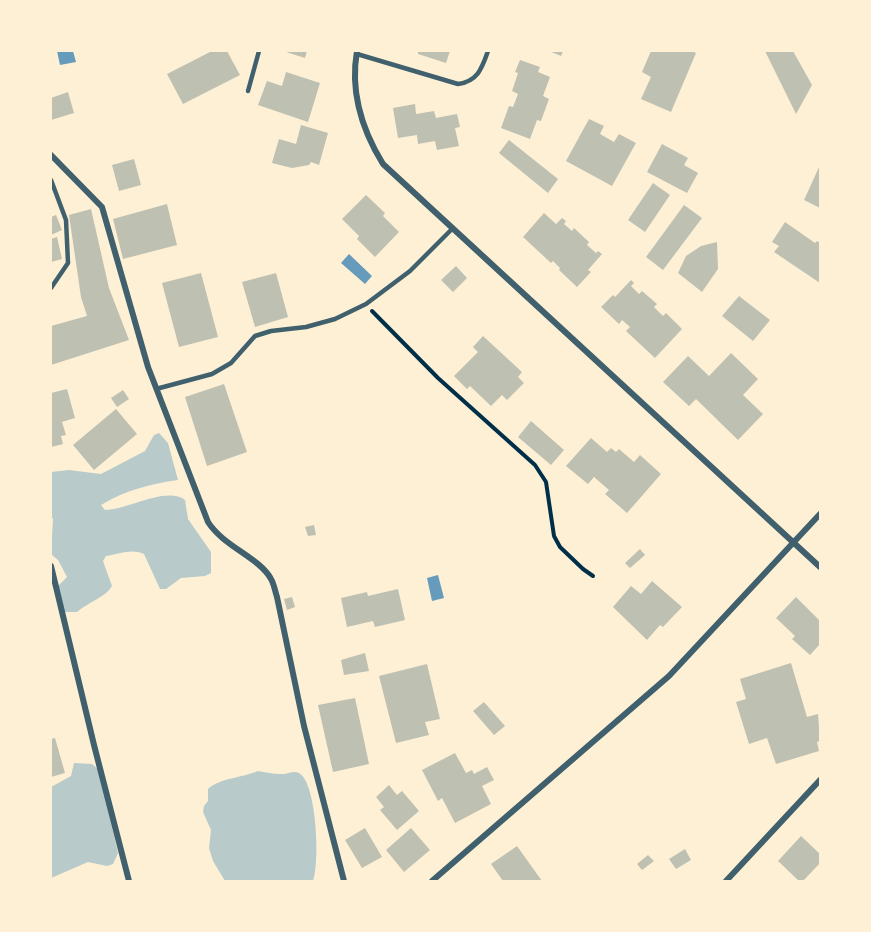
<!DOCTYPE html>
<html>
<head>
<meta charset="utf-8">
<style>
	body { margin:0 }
	#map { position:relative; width:871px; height:932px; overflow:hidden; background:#fdf0d5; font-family:"Zilla Slab",serif }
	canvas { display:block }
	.frame { position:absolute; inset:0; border:52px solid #fdf0d5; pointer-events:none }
</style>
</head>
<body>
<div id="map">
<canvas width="871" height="932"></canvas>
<div class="frame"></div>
</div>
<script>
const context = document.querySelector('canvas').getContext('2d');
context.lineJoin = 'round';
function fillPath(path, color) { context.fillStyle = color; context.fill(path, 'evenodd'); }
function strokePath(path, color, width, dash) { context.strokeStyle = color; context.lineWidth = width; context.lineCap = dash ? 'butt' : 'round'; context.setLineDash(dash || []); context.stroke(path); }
fillPath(new Path2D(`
	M159,433L168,443L178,480C150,484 126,490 101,505L105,510C128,510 166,486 185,500L188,519L211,552V573L205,576L181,578L166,589H160L144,554C133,548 119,554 106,556L103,561L112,586C105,598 88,602 77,612H64L56,588L67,577L58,560L51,554L53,519L51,516V472L69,470L101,474L145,451L154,435Z
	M74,763L92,764L99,770L118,853L113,864L107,866L88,862L51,878V787L71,776Z
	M258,771C265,772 273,774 281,774C287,775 293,770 299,773C317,783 320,864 313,881H225L213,861L209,848L211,830L203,812L204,806L208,801V789C220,778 242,778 258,771Z`), '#b9caca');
fillPath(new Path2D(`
	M57,51H73L76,62L60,65Z
	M349,254L372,276L365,284L341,263Z
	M438,575L444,598L432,601L427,578Z`), '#669bbc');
fillPath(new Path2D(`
	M212,51H227L240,75L183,104L167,74Z
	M283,51H307L305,58Z
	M418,51H450L446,63L418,54Z
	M549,51H563L561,56Z
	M651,51H692L696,53L671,112L641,99L651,77L642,72Z
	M765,51H793L812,85L796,114Z
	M520,60L540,67L538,72L550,77L543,96L549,99L541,121L537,120L530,139L501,128L509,106L513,107L518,94L512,91L518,73L515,72Z
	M286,72L320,83L308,122L258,105L267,81L282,86Z
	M68,92L74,113L51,120V98Z
	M415,104L416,114L434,111L436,118L457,114L460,127L455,128L459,146L437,150L435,141L418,144L417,135L398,138L393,108Z
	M589,119L604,126L600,134L614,142L619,134L636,143L612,186L566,161Z
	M301,125L328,133L319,165L311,162L309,165L292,168L272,163L279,139L296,144Z
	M509,140L558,179L548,193L499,153Z
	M662,144L688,158L684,165L698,173L687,193L647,172Z
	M134,159L141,185L119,191L112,165Z
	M820,165V208L804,200Z
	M653,183L670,195L645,232L628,220Z
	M366,195L385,213L383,216L399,232L375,257L357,239L359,236L342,219Z
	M167,204L177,245L123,259L113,219Z
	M684,205L702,218L663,270L646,257Z
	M91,209L109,288L129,340L51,365V326L87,316L81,297L69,215Z
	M544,213L556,224L562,218L566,221L564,224L572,231L574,228L589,242L587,245L596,253L598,251L602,254L588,270L591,272L577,287L559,270L560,268L553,261L551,263L523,237Z
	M56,215L62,230L51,235V217Z
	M785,222L815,243L817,241L820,243V283L774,252L779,246L772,242Z
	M57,237L62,259L51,262V239Z
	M717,242L718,269L702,292L678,273L686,256L701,246Z
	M456,266L467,278L453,292L441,280Z
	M201,273L218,337L179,347L162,283Z
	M276,273L288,317L255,327L242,282Z
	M631,280L634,283L631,286L639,294L642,291L657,304L654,307L663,316L666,313L682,329L655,358L626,331L630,327L622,320L619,324L601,307L613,295L615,297Z
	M739,296L770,320L753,341L722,316Z
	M483,336L522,372L518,377L524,383L507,400L502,395L491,406L470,386L467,389L454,376L478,352L473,347Z
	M731,353L758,379L743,395L763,414L738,440L696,399L689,406L663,382L688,356L709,376Z
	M224,384L247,452L207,466L185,397Z
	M67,389L75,418L62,422L66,435L61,436L63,444L51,447V393Z
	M123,390L129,399L117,407L111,398Z
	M116,409L137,434L94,470L73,445Z
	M531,421L564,450L551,465L518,437Z
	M591,438L607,452L611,448L616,452L619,449L634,462L640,455L661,474L627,513L605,494L609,490L594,477L588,484L566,466Z
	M314,525L316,535L308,536L305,527Z
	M640,549L645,555L630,568L625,563Z
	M652,581L682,607L663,627L660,625L647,640L613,607L631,586L641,594Z
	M398,589L405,620L375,627L373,621L347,627L341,598L367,592L368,596Z
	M292,597L295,607L287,610L284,599Z
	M796,597L820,621V644L810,655L792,639L795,636L776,618Z
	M365,653L369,671L344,675L341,660Z
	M791,663L807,717L818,714L820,741L817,742L819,751L776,764L767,738L749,744L736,702L746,699L740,679Z
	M427,664L440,719L425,722L429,735L396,743L379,676Z
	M355,698L369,764L333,772L318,705Z
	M484,702L505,726L494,735L473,711Z
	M55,738L65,773L51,777V739Z
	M455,753L466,773L472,770L474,774L487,767L494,780L482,786L491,804L455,823L442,798L438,801L422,770Z
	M389,785L397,795L402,791L419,811L397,830L380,810L384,807L376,797Z
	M365,828L382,857L362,868L345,840Z
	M411,828L430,850L404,872L386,850Z
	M801,836L820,854V863L803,881H799L778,861Z
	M517,846L542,881H503L491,864Z
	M685,849L691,860L676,869L669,859Z
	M648,855L654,861L642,870L637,864Z`), '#bec0b2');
strokePath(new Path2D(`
	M372,311L438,378L535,465L546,482L554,536L560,547L583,569L593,576`), '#003049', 4);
strokePath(new Path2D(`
	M357,54L458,84C478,81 482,68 488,51
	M248,91L259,51
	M51,180L66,220L68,263L51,288
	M156,389L212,374L231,363L255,336L271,331L306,327L335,319L366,304L410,271L453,228`), '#3f606c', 4.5);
strokePath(new Path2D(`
	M357,51C350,91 362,130 383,164L820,567
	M51,155L102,207L148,367L208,522C224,547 259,557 271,579C274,584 275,591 277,597L304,726L344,881
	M51,566L94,745L129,881
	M432,881L669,676L820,514
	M726,881L820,780`), '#3f606c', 6);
</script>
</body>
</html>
